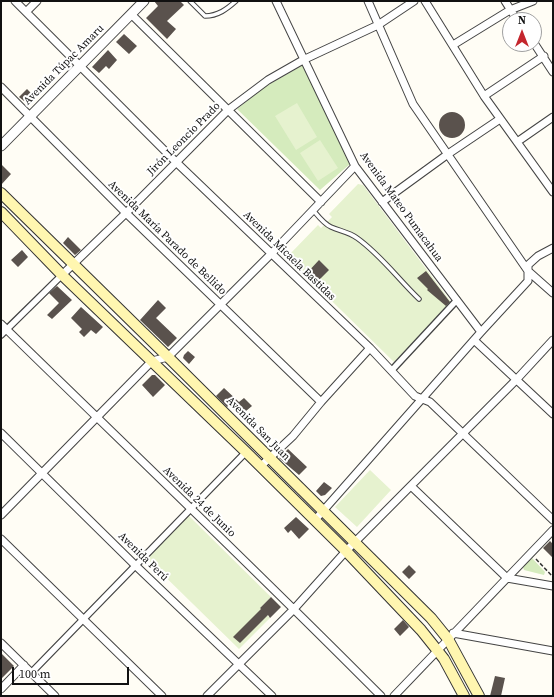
<!DOCTYPE html>
<html>
<head>
<meta charset="utf-8">
<style>
	body { margin:0 }
	#map { position:relative; width:554px; height:697px; overflow:hidden; background:#fffdf5; font-family:"Source Serif 4",serif }
	canvas { display:block }
	.frame { position:absolute; inset:0; border:2px solid #111; pointer-events:none }
	.north { position:absolute; left:502px; top:12px; width:40px; height:40px; box-sizing:border-box; background:#fff; border:1px solid #a0a0a0; border-radius:50%; rotate:0deg; font-size:11px; font-weight:700; line-height:16px; text-align:center; color:#111 }
	.north::after { content:''; display:block; margin:auto; width:14px; height:18px; background:#c4262e; clip-path:polygon(50% 0,100% 100%,50% 72%,0 100%) }
	.scale { position:absolute; left:12px; top:667px; width:117px; height:18px; box-sizing:border-box; border:2px solid #111; border-top:0; padding-left:5px; font-size:12px; line-height:14px; white-space:nowrap; color:#111; -webkit-text-stroke:3px #fff; paint-order:stroke }
</style>
</head>
<body>
<div id="map">
<canvas width="554" height="697"></canvas>
<div class="frame"></div>
<div class="north">N</div>
<div class="scale">100 m</div>
</div>
<script>
const context = document.querySelector('canvas').getContext('2d');
context.lineJoin = 'round';
function fillPath(path, color) { context.fillStyle = color; context.fill(path, 'evenodd'); }
function strokePath(path, color, width, dash) { context.strokeStyle = color; context.lineWidth = width; context.lineCap = dash ? 'butt' : 'round'; context.setLineDash(dash || []); context.stroke(path); }
function label(font, color, halo, rows, align = 'center') {
  context.font = font + ' "Source Serif 4",serif'; context.lineWidth = 4; context.setLineDash([]); context.textBaseline = 'middle'; context.strokeStyle = halo; context.fillStyle = color; for (const [text, x, y, turn = 0] of rows) {
    context.save(); context.translate(x, y); context.rotate((+turn || 0) * Math.PI / 180); context.textAlign = isNaN(turn) ? turn : align; if (halo) context.strokeText(text, 0, 0); context.fillText(text, 0, 0); context.restore();
  }
}
fillPath(new Path2D(`
	M303,65L350,164L320,190L237,109L263,88Z
	M532,558L545,572L544,575L524,570L523,567Z`), '#d5ebbd');
fillPath(new Path2D(`
	M297,103L317,137L296,150L275,116Z
	M320,140L338,168L318,181L300,153Z
	M358,184L363,185L451,302L394,362L289,259L290,254L318,225L321,228L332,217L329,214Z
	M370,470L391,490L357,527L335,507Z
	M187,516H189L271,597L260,608L270,618L239,649L146,558Z`), '#e6f2cf');
fillPath(new Path2D(`
	M154,1H180L184,5L167,21L176,29L167,39L146,18L158,6Z
	M124,34L137,46L129,54L116,42Z
	M108,50L117,60L109,69L106,66L99,73L92,67Z
	M27,89L33,95L27,101H24L19,97Z
	M439 125a13 13 0 1 1 26 0a13 13 0 1 1-26 0Z
	M1,164L11,174L1,185Z
	M68,237L81,250L75,255L63,243Z
	M22,250L28,257L18,267L11,260Z
	M319,260L329,270L316,283L306,274Z
	M426,271L450,302L446,306L427,290L428,289L417,278Z
	M57,286L72,300L52,319L47,315L59,303L49,293Z
	M158,300L166,308L156,318L177,338L168,347L140,320Z
	M81,307L103,327L96,334L91,330L84,337L79,332L82,329L71,318Z
	M188,351L195,357L189,364L183,358L184,355Z
	M152,375H155L165,385L153,397L142,385Z
	M224,388L239,402L244,398L252,406L240,416L229,405L227,407L216,396Z
	M288,449L307,467L299,475L279,458Z
	M324,482L332,488L325,495L321,496L316,491Z
	M296,517L309,529L299,539L291,530L288,533L284,528Z
	M550,541L553,544V558L543,548Z
	M409,565L416,572L409,579L402,572Z
	M271,597L281,607L270,618L268,615L240,643L233,637L261,609L260,608Z
	M403,620L409,627L400,636L394,629Z
	M1,653L14,666L1,679Z
	M495,676L505,678L501,696H490Z`), '#5a524d');
const service = new Path2D(`
	M190,1L205,16C218,16 227,9 236,1
	M313,210C318,216 324,224 331,227C340,231 349,232 357,238C381,255 398,279 419,299`);
const pedestrian = new Path2D(`
	M1,335L62,275
	M392,370L457,300
	M31,673L246,452`);
const minor = new Path2D(`
	M15,1L176,162L370,348L415,396L430,402L553,520
	M276,1L355,166L481,332
	M368,1L413,104L528,271L553,293
	M425,1L484,96L553,192
	M505,1L517,20
	M26,12L37,1
	M131,14L321,202
	M534,43L553,72
	M453,45L510,10L533,1
	M1,87L126,213L321,402
	M484,96L544,56
	M517,142L553,117
	M382,202L448,154L500,119
	M62,275L126,213L228,110L268,80L303,60L378,25L414,1
	M1,324C128,448 256,570 381,696
	M474,340L553,414
	M1,433L135,565L272,696
	M261,466L293,436L321,402L370,348
	M411,486L507,578L553,586
	M1,515L152,361L168,357L271,254L355,166
	M315,520L481,332L528,281V265L538,256L553,248
	M1,539L162,696
	M453,633L553,651
	M1,643L55,696
	M1,689L24,665
	M207,696L294,609L346,551L516,380L553,340
	M394,696L553,530`);
const tertiary = new Path2D(`
	M1,146L144,1`);
const secondary = new Path2D(`
	M1,193L168,357L431,618L448,639L479,696
	M1,212L62,275L246,452L346,551L421,630L437,650L444,659L464,696`);
strokePath(service, '#444', 5.5);
strokePath(pedestrian, '#444', 8);
strokePath(minor, '#444', 9);
strokePath(tertiary, '#444', 11);
strokePath(secondary, '#333', 12);
strokePath(new Path2D(`
	M536,559L553,577`), '#333', 1.5, [4, 2]);
strokePath(service, '#fff', 3.5);
strokePath(pedestrian, '#fff', 5.5);
strokePath(minor, '#fff', 7);
strokePath(tertiary, '#fff', 9);
strokePath(secondary, '#fff6b0', 10);
label('11px', '#111', '#fff', [
	["Avenida Túpac Amaru",64,65,-45],
	["Jirón Leoncio Prado",184,139,-45],
	["Avenida Mateo Pumacahua",401,207,54],
	["Avenida María Parado de Bellido",167,238,44],
	["Avenida Micaela Bastidas",289,256,44],
	["Avenida San Juan",258,429,45],
	["Avenida 24 de Junio",199,502,44],
	["Avenida Perú",143,557,44]
]);
</script>
</body>
</html>
